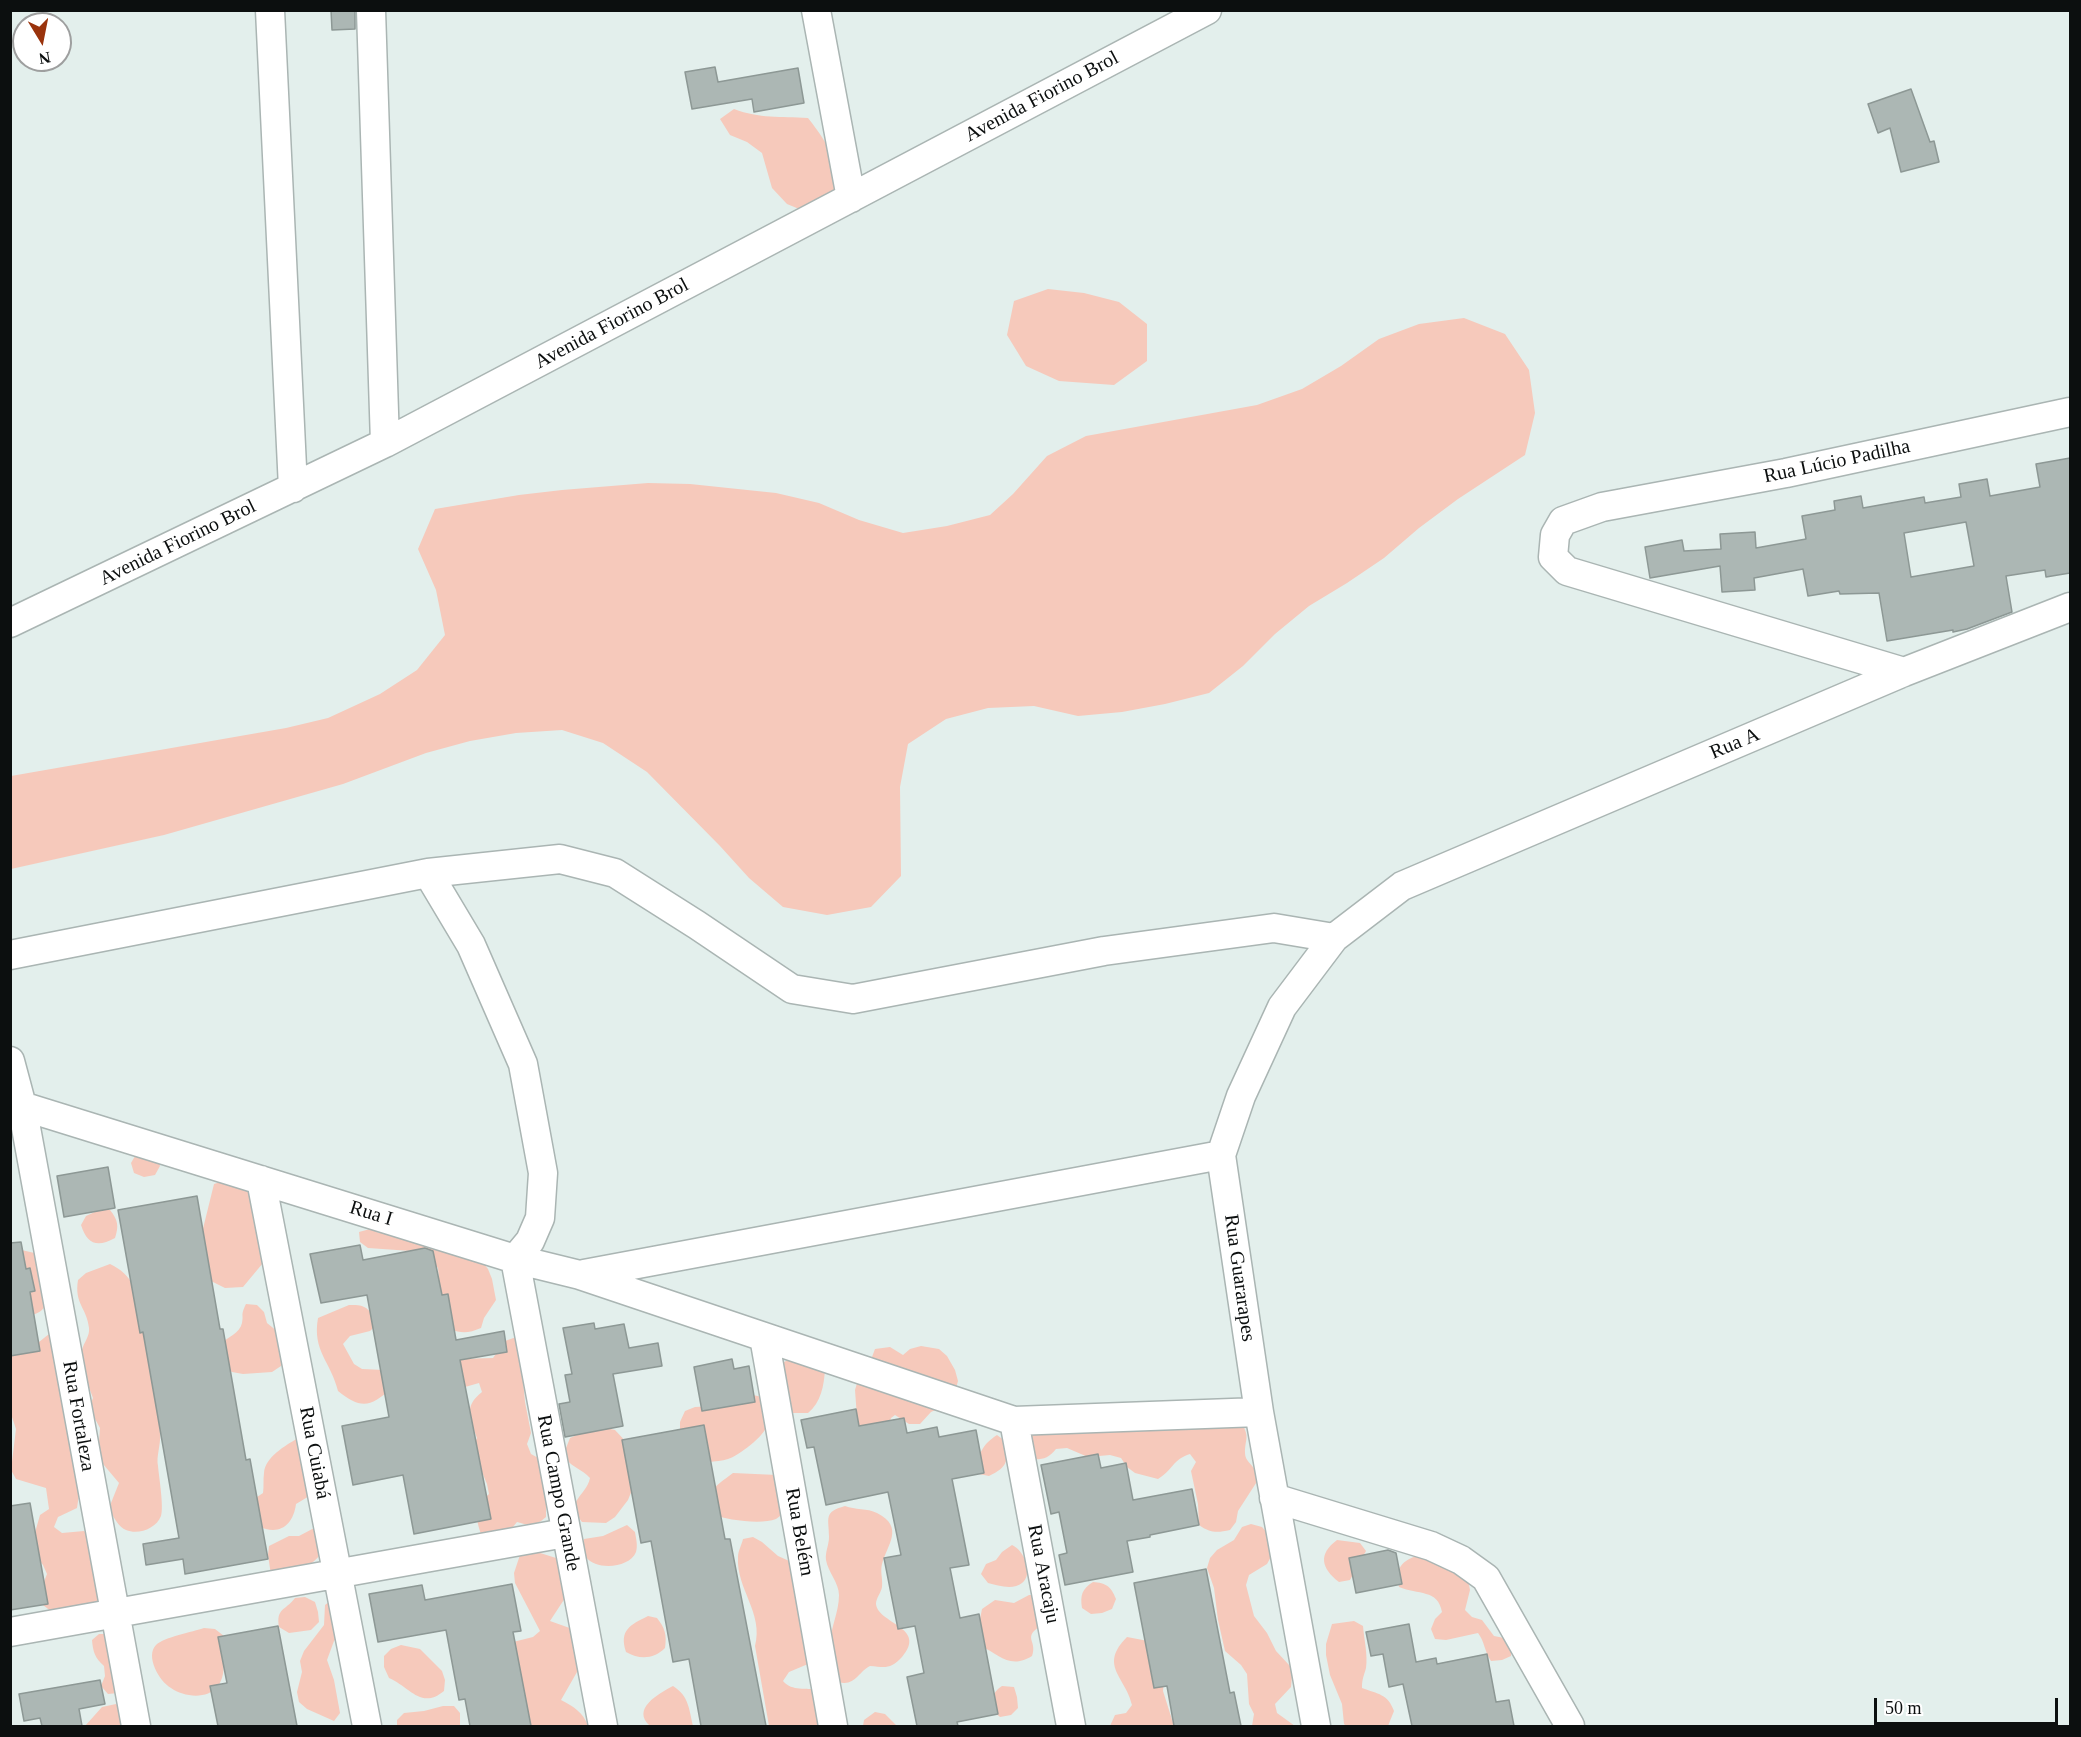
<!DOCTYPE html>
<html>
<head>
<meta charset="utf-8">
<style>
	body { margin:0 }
	#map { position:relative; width:2081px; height:1737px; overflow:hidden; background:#e3efec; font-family:"Times New Roman",serif }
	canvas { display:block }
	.frame { position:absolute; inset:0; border:12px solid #0c0f0f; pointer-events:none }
	.north { position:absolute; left:12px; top:12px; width:60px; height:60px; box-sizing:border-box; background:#fff; border:2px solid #9e9f9f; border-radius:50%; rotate:170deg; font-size:16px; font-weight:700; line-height:24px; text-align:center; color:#0c0f0f }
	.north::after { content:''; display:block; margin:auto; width:21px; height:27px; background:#9a330c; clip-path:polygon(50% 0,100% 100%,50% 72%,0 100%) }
	.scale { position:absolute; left:1874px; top:1698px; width:184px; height:27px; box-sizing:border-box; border:3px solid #0c0f0f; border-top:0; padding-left:8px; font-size:18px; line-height:21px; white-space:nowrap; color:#0c0f0f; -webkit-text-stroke:4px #fff; paint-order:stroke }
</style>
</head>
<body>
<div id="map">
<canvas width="2081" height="1737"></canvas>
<div class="frame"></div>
<div class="north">N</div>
<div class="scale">50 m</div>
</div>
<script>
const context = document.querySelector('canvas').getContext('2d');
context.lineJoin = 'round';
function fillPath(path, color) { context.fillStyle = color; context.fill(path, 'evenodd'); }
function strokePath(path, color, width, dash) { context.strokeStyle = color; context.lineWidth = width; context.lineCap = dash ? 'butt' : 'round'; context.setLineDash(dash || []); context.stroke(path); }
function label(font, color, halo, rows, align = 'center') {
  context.font = font + ' "Times New Roman",serif'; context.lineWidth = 4.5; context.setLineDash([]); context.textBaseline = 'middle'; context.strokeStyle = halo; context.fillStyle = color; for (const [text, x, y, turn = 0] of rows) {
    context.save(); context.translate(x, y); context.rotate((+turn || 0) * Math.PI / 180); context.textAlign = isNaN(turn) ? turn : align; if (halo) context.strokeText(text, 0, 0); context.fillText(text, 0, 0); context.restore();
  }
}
fillPath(new Path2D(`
	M734,109C760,119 780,116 808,118C830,146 837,161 844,196L804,211L787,204L772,188L762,153L747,142L730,135L720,119Z
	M1048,289L1084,293L1119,302L1147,324V361L1114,385L1059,381L1026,366L1007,335L1014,301Z
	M1464,318L1505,334L1529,370L1535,413L1525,455L1458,499L1419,528L1384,558L1347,583L1309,606L1275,634L1243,666L1209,693L1165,704L1122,712L1078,716L1034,706L988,708L946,719L908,744L900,787L901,876L871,907L827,915L783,907L749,878L720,846L647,772L603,743L562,730L516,733L470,741L426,753L343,784L164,835L11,869V776L286,728L328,718L380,694L417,670L445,635L436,590L418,549L435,509L519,495L562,490L648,483L690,484L776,493L819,503L859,520L903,533L947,526L990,515L1013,494L1047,456L1086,436L1257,405L1302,389L1341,366L1379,339L1419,324Z
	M142,1144L157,1155L160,1166L155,1175L144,1177L134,1173L131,1163Z
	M224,1181L243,1186L250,1193L268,1253L263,1263L243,1287L225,1288L205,1278L196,1257L214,1184Z
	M99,1210H110C118,1220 119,1226 115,1238C97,1248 87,1244 81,1225L86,1216Z
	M370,1229L379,1233H404L475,1253L488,1269L492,1279L496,1300L484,1318L481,1328C469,1333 462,1334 450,1329L442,1310L438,1268L431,1260L411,1251L368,1248L360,1242L359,1232Z
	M13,1248L43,1255C46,1279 60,1314 25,1316L33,1285Z
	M110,1264C153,1283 148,1353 154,1393C155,1406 160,1420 160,1434C161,1445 156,1456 158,1466C159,1477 164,1507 161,1516C156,1529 138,1535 126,1530C119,1527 115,1519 111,1513V1503L119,1483L98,1458L100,1428L89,1408L93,1398C88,1382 77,1368 82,1350C84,1342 90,1336 89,1328C87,1308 74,1304 78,1280L86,1273Z
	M246,1304L257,1305L264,1312L267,1323L283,1336L287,1356L281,1366L272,1372L243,1374L232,1372L223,1365L220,1344C227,1338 240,1333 242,1323C244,1314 240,1316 246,1304Z
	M349,1305C367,1304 369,1309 378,1324L370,1331L350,1336L343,1344L354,1364L362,1369L384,1370L391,1388C371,1408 360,1409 338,1391C331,1362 312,1351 318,1318Z
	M54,1330L80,1488L77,1508L58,1517L54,1527L62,1533L84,1531L90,1538L100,1598L93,1605L52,1612L43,1605V1584L47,1574L43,1565L37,1557L34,1536L40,1515L49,1509L46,1488L16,1479L11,1470L16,1429L11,1414V1349L39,1342Z
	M519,1336L525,1402L531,1433L527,1444L531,1454L540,1459L546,1496V1517C536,1526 530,1526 517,1522L507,1534L484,1542C477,1523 471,1510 489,1494L487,1484L472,1448L477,1438C470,1418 463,1407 482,1392L479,1383L458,1389L460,1359L493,1358L505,1341Z
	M921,1346L939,1349L947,1356L955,1370L958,1381L955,1392L946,1405L931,1412L920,1424H909L895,1415L891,1418L886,1433L859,1445L855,1390L858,1380L869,1365L875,1349L890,1347L903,1355L910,1349Z
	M790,1359L825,1369C824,1386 821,1402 808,1413H790L783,1367L784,1362Z
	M753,1395L762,1397C764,1405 769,1417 767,1425C765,1436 738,1456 728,1459C722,1461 715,1461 709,1462L680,1433V1422L685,1411L695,1407L715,1406Z
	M1161,1421L1242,1423C1250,1439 1245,1438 1245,1453C1245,1461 1252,1464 1255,1470C1257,1474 1257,1477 1258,1480L1238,1511L1236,1522L1230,1530C1217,1533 1210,1533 1199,1525L1198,1504L1191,1471L1196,1462L1190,1454C1173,1459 1173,1470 1158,1479L1135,1473L1127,1467L1121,1458L1110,1455L1088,1457L1067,1448L1056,1449C1048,1459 1042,1460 1029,1459L1023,1452L1032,1425H1123L1131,1432Z
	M606,1428L615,1430L629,1445L636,1480L628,1500L615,1517L606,1523L582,1522C564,1500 586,1497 590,1478C582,1469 573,1468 566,1459V1448L570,1438L579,1434Z
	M997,1435L1005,1441C1009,1460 1008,1467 989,1476L979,1474L976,1470C979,1453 982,1445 997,1435Z
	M298,1438L311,1495L296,1504C293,1526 279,1536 258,1526L254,1499L263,1493C264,1486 263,1480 264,1473C265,1457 285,1446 298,1438Z
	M733,1473L777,1475L784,1513C781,1515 779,1517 776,1519C761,1525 726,1520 712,1514C711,1486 712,1489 733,1473Z
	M845,1506C855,1510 867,1508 877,1513C905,1527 887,1545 882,1564C880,1572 883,1579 882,1587C881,1593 876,1598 876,1604C878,1624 928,1627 902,1657C890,1670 885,1667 870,1666C858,1672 855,1687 838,1682C836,1671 829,1657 830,1646C830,1628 839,1613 839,1595C839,1583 828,1572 826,1560C825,1552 829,1545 829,1537C829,1518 823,1512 845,1506Z
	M1251,1524L1262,1527L1269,1535L1272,1555L1267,1564L1249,1575L1246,1585L1254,1616L1267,1633L1276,1651L1290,1666L1292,1676L1291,1687L1275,1704L1277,1713L1295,1726H1252L1254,1714L1249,1704L1247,1674L1241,1665L1225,1651L1218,1620L1214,1588L1207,1568L1210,1558L1217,1550L1234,1540L1242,1527Z
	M627,1525L635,1532C636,1539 638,1545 636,1552C630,1568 596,1571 586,1557C582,1551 583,1545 584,1539L603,1536Z
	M318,1526L322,1553C307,1570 293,1576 271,1575L268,1555L269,1546L289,1536H299Z
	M753,1537L762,1542L778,1556L796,1564L803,1582L797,1604L801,1613L808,1664L789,1672L783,1681C793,1692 805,1687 819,1690L827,1726H769L755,1646C764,1613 736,1589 738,1557C738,1551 742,1544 743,1539Z
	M1337,1540L1360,1543L1366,1551L1350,1580L1339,1582C1321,1568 1318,1554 1337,1540Z
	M1012,1545C1024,1550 1034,1574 1022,1583C1014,1590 998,1586 988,1583L981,1574L986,1564L996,1560L1002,1552Z
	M537,1552L556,1558L563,1564L567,1595L550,1621L578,1631L584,1651L577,1672L561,1700C574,1707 583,1712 588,1726H507L505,1723L513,1642L533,1637L540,1631L515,1583L514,1573L520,1555Z
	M1424,1553L1468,1580L1470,1590L1465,1610L1472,1617L1482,1620L1494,1636L1504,1638L1512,1645L1511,1656L1502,1660L1491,1661C1484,1651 1485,1642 1478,1633L1446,1640L1435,1639L1431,1629L1435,1619L1442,1612C1438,1589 1418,1595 1399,1587C1394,1564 1405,1560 1424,1553Z
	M1093,1582C1106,1583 1111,1586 1116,1599L1112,1609L1102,1613L1091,1614L1082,1608C1080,1595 1082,1589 1093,1582Z
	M1029,1595H1039L1042,1625C1021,1638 1038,1640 1032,1656C1009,1670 1000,1654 980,1646L976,1622L980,1619L982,1609L995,1600L1014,1603Z
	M305,1597L315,1602L318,1612L319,1622L311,1630L289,1633L279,1627C276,1608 285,1611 295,1598Z
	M334,1598L353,1618L334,1641L327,1660L334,1680L340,1713L334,1721L307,1709L299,1702L297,1692L302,1672L300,1661L304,1651L324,1625L325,1605Z
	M648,1616L657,1618C665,1628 667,1635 665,1648C654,1659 640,1660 626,1652C619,1630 630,1625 648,1616Z
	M1354,1621L1363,1626C1364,1639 1368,1655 1366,1668C1364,1676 1362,1678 1362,1688C1378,1694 1388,1694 1394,1711L1388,1726H1346L1344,1724L1342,1704L1330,1675L1326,1655V1644L1332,1624Z
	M204,1628L215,1629L224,1636C220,1652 229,1671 218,1686C207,1700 184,1697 171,1688C159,1681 145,1656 156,1645C164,1637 193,1632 204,1628Z
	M99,1634H109L118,1693L108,1694L101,1686L105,1676L104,1666C95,1658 93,1652 92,1640Z
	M1127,1637L1148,1641L1165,1670L1163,1691L1174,1726H1110L1115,1715L1126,1713L1132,1705C1126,1677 1098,1666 1127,1637Z
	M401,1645L420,1649L442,1671L445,1680L444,1691C421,1710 410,1687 389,1678L384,1667V1656L391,1649Z
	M673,1686C689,1696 689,1709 693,1726H650C631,1709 658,1694 673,1686Z
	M1002,1686L1014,1687L1017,1697L1018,1708L1011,1715L1000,1717C989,1708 990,1693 1002,1686Z
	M116,1704L122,1712L124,1726H85L102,1707Z
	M443,1706H454L460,1713V1726H397V1720L404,1713L424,1711Z
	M875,1712L885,1714L897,1726H863L864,1720Z`), '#f6c9bb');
const building = new Path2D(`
	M331,10H355V29L332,30Z
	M715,67L718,82L798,68L804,103L754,112L752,99L692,109L685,72Z
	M1911,89L1930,142L1934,141L1939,162L1901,172L1890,128L1878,133L1868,104Z
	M2070,458V573L2046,577L2045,570L2006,576L2012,612L1967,629L1953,632V630L1887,641L1879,593L1840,594L1839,591L1808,596L1803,569L1754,578L1755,590L1722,592L1720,566L1650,578L1645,547L1682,540L1684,551L1721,549L1720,534L1755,532L1756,548L1806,539L1802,516L1835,510L1834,501L1861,496L1863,508L1924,497L1925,503L1961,497L1959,484L1987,479L1990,496L2040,487L2036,464ZM1966,522L1974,566L1911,577L1904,533Z
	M108,1167L115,1208L64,1217L57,1176Z
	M197,1196L220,1329H223L246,1460L250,1459L268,1559L185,1574L183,1559L146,1565L143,1544L179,1538L143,1332L140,1333L118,1210Z
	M21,1242L26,1269L30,1268L35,1291L30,1292L40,1351L10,1356V1243Z
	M360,1245L363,1260L425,1248L433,1251L442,1295L448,1294L456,1340L504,1331L507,1352L460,1360L491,1519L414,1534L403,1475L353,1485L342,1426L389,1417L367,1295L321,1303L310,1254Z
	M594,1323L595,1329L624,1324L629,1348L658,1343L662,1366L613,1374L623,1426L565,1437L559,1404L570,1402L565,1375L572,1374L563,1328Z
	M732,1359L734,1369L749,1366L755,1402L702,1411L694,1367Z
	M856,1409L859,1426L904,1418L907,1433L937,1427L939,1437L976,1430L984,1473L952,1479L969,1565L950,1568L960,1618L979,1614L998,1714L957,1722L958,1726H917L907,1677L924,1673L915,1626L898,1629L884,1558L901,1555L888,1492L826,1505L814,1447L807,1448L801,1420Z
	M704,1425L725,1539H730L766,1726H701L689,1659L673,1662L651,1541L641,1543L622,1440Z
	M1098,1454L1101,1468L1126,1463L1133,1500L1192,1489L1199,1525L1150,1535V1537L1127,1541L1133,1572L1065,1585L1059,1555L1067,1553L1059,1512L1051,1514L1041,1465Z
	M30,1503L48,1604L10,1610V1506Z
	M1388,1550L1396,1553L1402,1584L1356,1593L1349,1558Z
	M1206,1569L1230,1693L1234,1692L1241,1726H1174L1167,1686L1154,1688L1134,1583Z
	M512,1584L521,1631L513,1632L531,1726H470L465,1699L459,1700L446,1630L378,1642L369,1594L422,1585L425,1600Z
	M1409,1624L1416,1662L1436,1658L1437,1664L1487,1654L1496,1702L1509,1700L1514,1726H1412L1403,1684L1389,1687L1383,1654L1371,1656L1366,1632Z
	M278,1626L297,1726H218L210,1686L227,1683L218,1637Z
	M100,1680L105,1704L79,1709L82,1726H42L40,1718L24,1721L19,1694Z`);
fillPath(building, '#acb7b4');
strokePath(building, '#8d9895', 1.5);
const street = new Path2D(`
	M270,10L293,488
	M371,10L385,443
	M816,10L851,198
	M10,623L385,443L1207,10
	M1904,672L1567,571L1553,557L1555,535L1563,521L1602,507L1786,473L2070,412
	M428,873L471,945L523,1064L543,1173L540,1218L530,1241L515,1259L603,1726
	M10,955L428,873L560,859L615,873L697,925L792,989L853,999L1104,951L1274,928L1334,938
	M10,1061L22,1106L515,1259L580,1275L1014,1421L1259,1412
	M22,1106L136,1726
	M261,1180L367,1726
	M584,1274L1221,1155
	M764,1337L833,1726
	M1014,1421L1071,1726
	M1274,1498L1431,1546L1461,1560L1486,1578L1570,1726
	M10,1632L565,1533
	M1316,1726L1259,1412L1221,1155L1241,1096L1282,1007L1334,938L1402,886L1904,672L2070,607`);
strokePath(street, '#aab5b3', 31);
strokePath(street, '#fff', 28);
label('20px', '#0c0f0f', '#fff', [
	["Avenida Fiorino Brol",1042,97,-28],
	["Avenida Fiorino Brol",612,324,-28],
	["Rua Lúcio Padilha",1837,462,-12],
	["Avenida Fiorino Brol",178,543,-26],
	["Rua A",1735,744,-23],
	["Rua I",371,1214,17],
	["Rua Guararapes",1239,1278,82],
	["Rua Fortaleza",78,1416,80],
	["Rua Cuiabá",314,1453,79],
	["Rua Campo Grande",558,1493,79],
	["Rua Belém",799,1532,80],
	["Rua Aracaju",1043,1574,79]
]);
</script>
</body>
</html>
